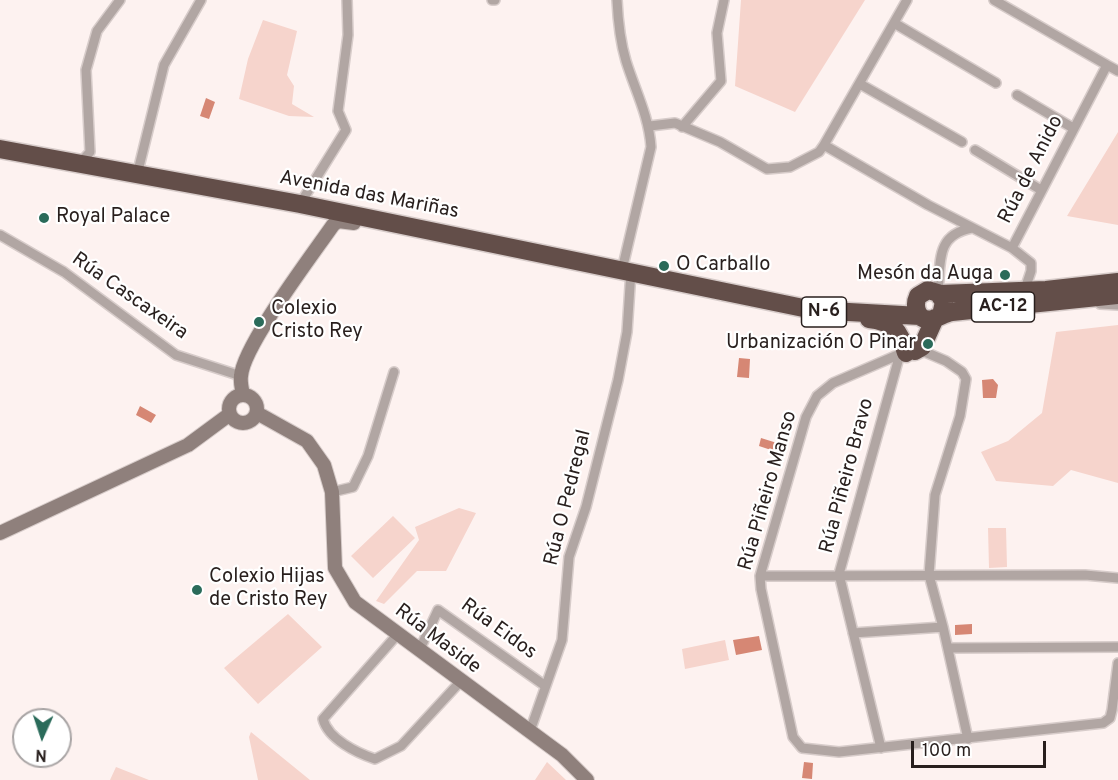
<!DOCTYPE html>
<html>
<head>
<meta charset="utf-8">
<style>
	body { margin:0 }
	#map { position:relative; width:1118px; height:780px; overflow:hidden; background:#fdf2f0; font-family:Overpass,sans-serif }
	canvas { display:block }
	.north { position:absolute; left:12px; top:708px; width:60px; height:60px; box-sizing:border-box; background:#fff; border:2px solid #a9a5a5; border-radius:50%; rotate:183deg; font-size:16px; font-weight:700; line-height:24px; text-align:center; color:#281f1d }
	.north::after { content:''; display:block; margin:auto; width:21px; height:27px; background:#2a6b5a; clip-path:polygon(50% 0,100% 100%,50% 72%,0 100%) }
	.scale { position:absolute; left:911px; top:741px; width:135px; height:27px; box-sizing:border-box; border:3px solid #281f1d; border-top:0; padding-left:8px; font-size:18px; line-height:21px; white-space:nowrap; color:#281f1d; -webkit-text-stroke:4px #fff; paint-order:stroke }
</style>
</head>
<body>
<div id="map">
<canvas width="1118" height="780"></canvas>
<div class="north">N</div>
<div class="scale">100 m</div>
</div>
<script>
const context = document.querySelector('canvas').getContext('2d');
context.lineJoin = 'round';
function fillPath(path, color) { context.fillStyle = color; context.fill(path, 'evenodd'); }
function strokePath(path, color, width, dash) { context.strokeStyle = color; context.lineWidth = width; context.lineCap = dash ? 'butt' : 'round'; context.setLineDash(dash || []); context.stroke(path); }
function label(font, color, halo, rows, align = 'center') {
  context.font = font + ' Overpass,sans-serif'; context.lineWidth = 4.5; context.setLineDash([]); context.textBaseline = 'middle'; context.strokeStyle = halo; context.fillStyle = color; for (const [text, x, y, turn = 0] of rows) {
    context.save(); context.translate(x, y); context.rotate((+turn || 0) * Math.PI / 180); context.textAlign = isNaN(turn) ? turn : align; if (halo) context.strokeText(text, 0, 0); context.fillText(text, 0, 0); context.restore();
  }
}
fillPath(new Path2D(`
	M741,0H865L795,112L735,86Z
	M263,20L297,31L287,75L294,86L292,104L314,117L289,116L239,99L248,59Z
	M1118,132V225L1067,216Z
	M1118,325V483L1071,470L1053,486L996,481L981,452L1008,441L1042,413L1056,332Z
	M459,508L476,513L446,571H417L384,604L376,601L419,540L415,527Z
	M393,516L415,538L373,578L351,556Z
	M988,528H1006L1007,567L989,568Z
	M288,614L322,647L258,704L224,668Z
	M725,640L729,660L685,669L682,649Z
	M251,732L310,780H258L249,737Z
	M547,762L566,780H535Z
	M116,767L149,780H110Z`), '#f6d4cc');
fillPath(new Path2D(`
	M206,98L215,102L209,119L200,116Z
	M739,358L750,359L749,378L737,377Z
	M993,379L998,385L996,398H983L982,380Z
	M140,406L156,415L151,423L136,415Z
	M761,438L777,443L774,451L759,446Z
	M972,624V634L955,635V625Z
	M759,636L762,650L736,655L733,640Z
	M804,762L813,763L812,779L802,778Z`), '#d68774');
const street = new Path2D(`
	M492,0H495
	M617,0C618,21 620,41 626,61C635,90 649,116 651,147L622,270
	M907,0L824,145L928,205L1012,248L1107,65L994,0
	M894,23L996,83
	M1107,65L1118,71
	M860,84L962,142
	M1017,95L1073,128
	M650,126L675,123L720,142L767,169L790,167L819,152L824,145
	M682,127L721,81L717,33L724,0
	M975,150L1041,190
	M79,164L90,152L86,70L97,31L120,0
	M137,175L164,65L201,0
	M300,204L346,130L338,111L348,35L347,0
	M0,235L64,272L176,355L241,376
	M1012,248L1031,263V271L1027,283
	M938,293C941,262 935,235 972,228
	M1100,304L1118,305
	M332,492L353,487L368,456L394,372
	M760,576L1085,575L1118,578
	M853,633L943,627
	M397,635L323,719C328,739 357,753 375,759L401,746L460,682
	M948,648L1118,647
	M419,651L438,610L544,685
	M530,731L562,640L569,557L586,507L618,380L627,332L631,271
	M968,739L943,627L929,575L935,495L960,416L966,379L962,372L946,361L925,352L900,354L833,383L817,396L806,417L760,576L761,589L793,737L802,748L839,752L1103,723L1110,718L1112,710L1118,663
	M881,748L839,574L900,354`);
const secondary = new Path2D(`
	M229 409a14 14 0 1 1 28 0a14 14 0 1 1-28 0Z
	M243,395C242,389 240,382 241,376C243,346 313,254 333,225L338,221L354,223
	M257,413L307,441L324,465L332,492L335,568L355,602L562,755L587,780
	M0,533L188,445L230,414`);
const highway = new Path2D(`
	M0,149L300,204L813,310L920,316
	M940,294L1046,290L1118,282
	M941,315L944,302L938,293L928,290L918,296C913,307 918,323 933,319C940,317 945,313 952,312L1118,295
	M869,319C894,322 900,331 906,353
	M915,351L922,347L935,318`);
strokePath(street, '#d7ccca', 12);
strokePath(secondary, '#d7ccca', 16);
strokePath(highway, '#d7ccca', 21);
strokePath(street, '#b1a6a3', 9);
strokePath(secondary, '#8f807c', 14);
strokePath(highway, '#634e49', 18);
for (const [x, y, r, color] of [
	[44,218,6,"#2a6b5a"],
	[664,266,6,"#2a6b5a"],
	[1005,275,6,"#2a6b5a"],
	[259,322,6,"#2a6b5a"],
	[928,344,6,"#2a6b5a"],
	[197,590,6,"#2a6b5a"]
]) { const dot = new Path2D(); dot.arc(x, y, r, 0, 2 * Math.PI); context.fillStyle = color; context.fill(dot); strokePath(dot, '#fff', 2); }
for (const [x, y, w] of [
	[1003,307,63],
	[824,312,45]
]) { const box = new Path2D(); box.roundRect(x - w / 2, y - 15, w, 30, 4.5); context.fillStyle = '#fff'; context.fill(box); strokePath(box, '#281f1d', 1.5); }
label('bold 18px', '#281f1d', null, [
	["AC-12",1003,307],
	["N-6",824,312]
]);
label('20px', '#281f1d', '#fff', [
	["Rúa de Anido",1032,170,-63],
	["Avenida das Mariñas",369,196,11],
	["Rúa Cascaxeira",129,297,35],
	["Rúa Piñeiro Bravo",848,476,-75],
	["Rúa Piñeiro Manso",769,491,-74],
	["Rúa O Pedregal",569,498,-76],
	["Rúa Eidos",498,630,36],
	["Rúa Maside",437,640,37]
]);
label('20px', '#281f1d', '#fff', [
	["Royal Palace",56,218],
	["O Carballo",676,266],
	["Mesón da Auga",993,275,"right"],
	["Colexio",271,310],
	["Cristo Rey",271,333],
	["Urbanización O Pinar",916,344,"right"],
	["Colexio Hijas",209,578],
	["de Cristo Rey",209,601]
], 'left');
</script>
</body>
</html>
